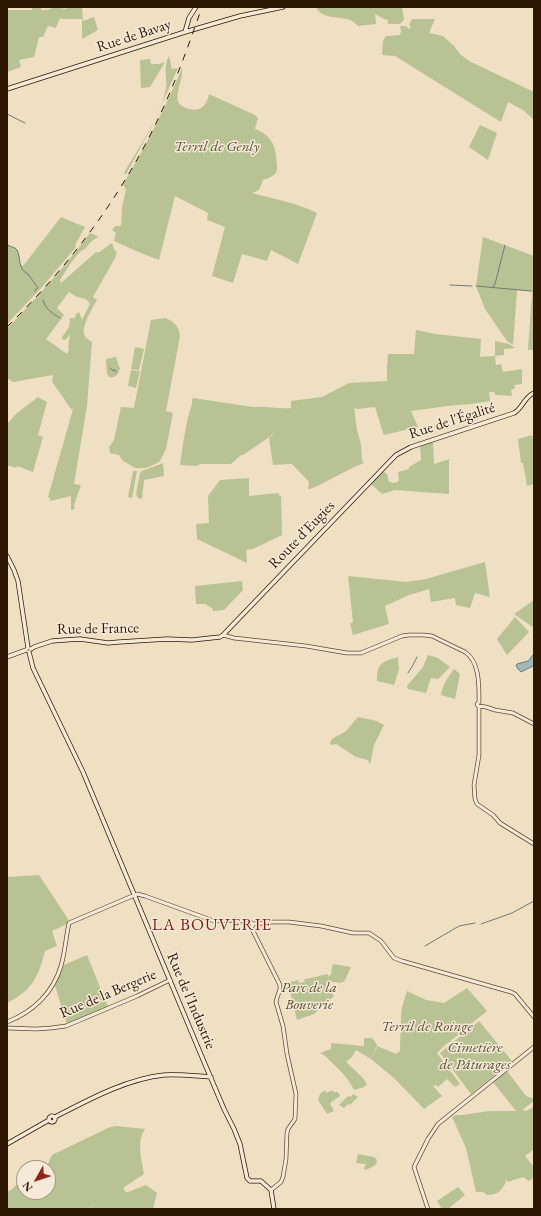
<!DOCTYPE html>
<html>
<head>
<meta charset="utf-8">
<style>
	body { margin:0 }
	#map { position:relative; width:541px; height:1216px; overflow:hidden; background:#efdfc3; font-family:"EB Garamond",serif }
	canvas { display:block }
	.frame { position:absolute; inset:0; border:8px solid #2e1702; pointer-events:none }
	.north { position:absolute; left:16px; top:1160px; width:40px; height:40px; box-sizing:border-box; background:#f5ead8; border:1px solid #a59682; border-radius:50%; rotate:231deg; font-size:11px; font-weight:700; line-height:16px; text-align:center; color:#2e1702 }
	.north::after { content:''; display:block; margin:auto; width:14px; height:18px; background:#8f2418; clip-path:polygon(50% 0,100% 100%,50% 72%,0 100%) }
</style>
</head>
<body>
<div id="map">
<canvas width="541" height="1216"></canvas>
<div class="frame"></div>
<div class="north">N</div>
</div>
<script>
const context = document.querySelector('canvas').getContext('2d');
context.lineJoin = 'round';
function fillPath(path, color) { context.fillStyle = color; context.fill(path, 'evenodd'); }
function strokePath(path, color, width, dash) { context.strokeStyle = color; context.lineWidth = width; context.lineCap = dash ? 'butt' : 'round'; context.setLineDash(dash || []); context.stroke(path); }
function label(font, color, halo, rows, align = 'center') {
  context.font = font + ' "EB Garamond",serif'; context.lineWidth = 3; context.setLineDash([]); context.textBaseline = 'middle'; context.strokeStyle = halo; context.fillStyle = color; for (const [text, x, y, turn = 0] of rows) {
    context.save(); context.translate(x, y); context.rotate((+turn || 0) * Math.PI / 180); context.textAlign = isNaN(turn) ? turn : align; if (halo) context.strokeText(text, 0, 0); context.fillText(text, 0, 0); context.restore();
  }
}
fillPath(new Path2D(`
	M32,7H41V10C46,10 50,10 54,7L66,9L67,7H82L83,21L94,17L98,30L82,39V19H63L60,18L56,28L48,26L43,37H39L34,57L19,60L21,67L7,72V10H32Z
	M316,7H402L404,20L400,24H388V20L384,19L375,14L376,24L358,26C356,24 353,21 350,20C340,16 322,20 316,7Z
	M412,19H435L429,33L443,36L454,46L460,54L469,61L534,92V120L523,110L508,102L501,122L395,56L382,55L383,41L386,36L400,35L401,31L400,26H406L409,29H410L411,27L409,25Z
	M169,56L172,69L178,68L149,132L126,174L124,173C138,149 158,120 165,93C169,80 162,69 169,56Z
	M150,59L151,64H159L165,62L150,87L141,88L140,60Z
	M182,68C185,81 166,104 189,109C193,110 198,110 201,108C206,105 208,99 209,94L255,115L258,118L255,129C273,136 276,147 277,165C277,169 277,172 275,174C272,177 266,179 263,180L259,190L252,193C274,199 297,203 317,213L298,264L271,250L267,261L242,254L233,283L212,276L225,227L207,220L208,213L175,196L159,260L141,253L114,241L116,233L112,230L115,226H120L121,225L122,207L126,190L123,184C146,147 165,108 182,68Z
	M480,125L497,133L488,160L469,147Z
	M61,217L85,227L75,245L76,247L42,287L7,324V245C20,249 19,252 20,265L23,266Z
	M90,233L98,236V237C92,240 90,243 86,248C84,250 84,249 81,251C74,257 65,272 60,280L61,283L96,252L98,253L112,243L115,251L117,252L115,258L93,297L97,300C93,307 82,325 84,333C84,337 89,340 92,342L87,406L74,484L81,485L74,505L75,509L71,510V496L50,501V498L48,497L73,409H71L53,383L52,381L53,375L13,382L7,378V329C36,298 65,267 90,233ZM69,292L77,297L86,299L90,304L82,320L79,312L76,314L75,318H70L69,327L62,337V339L65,340L70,335L68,347L69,350L67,354L46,339L64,315L57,308Z
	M483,237L534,256V350H528L532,293L531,291L517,290L513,345L507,341L485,309L476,286Z
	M166,318C174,322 179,326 180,336L166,411L173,413L166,449L160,461L157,463L146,468H135L123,461L119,455L110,453L109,447L114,440L121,407L134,408L151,320Z
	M416,330L435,334L481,339L480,357L495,356V341L509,344L515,348L504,349V355L495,356L496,365L501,364L503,372L522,369V384L514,385L515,388L511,390L512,396L496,395L494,392H489L490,401L471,404L447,406L411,411L418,427L384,435L383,433L375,407L357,409L354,408L357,430L361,444L362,460L364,463C345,470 328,482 310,489H308L309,482L292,464L273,465L269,438L277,430L268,438L243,455H241L231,464H200L197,466L180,465C183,445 185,426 191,407C193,403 191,401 193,398L253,407C266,406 278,409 291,408V401L322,397L349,383L387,381V367L388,354H414Z
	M135,347L144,349L139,370L131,369Z
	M116,357L120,369C118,374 115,379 109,377L107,374L106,359Z
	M131,370L140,371L136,388L128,386Z
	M38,397L47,402L38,435L43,437L33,472L17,466L16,468L7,465V424L17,413Z
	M532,435L534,444V484L527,486L523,463H521L518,439Z
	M433,442L434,464L449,459V494L395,490L382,494L371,484L383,471L387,474L389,482L395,483L399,481L398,472L409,469V467L421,460L420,446Z
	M163,463L164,476L144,480L142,499L138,498L136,494L140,473L142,471Z
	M133,471H137L132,498L128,497Z
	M249,478V496L279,493V495L281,496L282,535L253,549L246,550L247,563L197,539L196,524L209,523L208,496L220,480Z
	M485,562L490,597L475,593L470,608L456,605L455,598L431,602L429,589L409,595L385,606L389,624L353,635L350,624L353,622L348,576L406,582L426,579Z
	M242,581L243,590L224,610L213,611L212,608L205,604H196L195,586Z
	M534,600V628L514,614Z
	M515,617L529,632L507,655L497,639Z
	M428,655L438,658L450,667L438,679L431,678L426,693L408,689L407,686L423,667Z
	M398,657L399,670L394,685L377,681C377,663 381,662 398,657Z
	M454,669L460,674L455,699L441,695C442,686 448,677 454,669Z
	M358,717L377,721L384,725L374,745L370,765L368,760L356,757L336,744L331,745L330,743L332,739L346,731Z
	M39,875L68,919L69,923L52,931L57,946L45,951C38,977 33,990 7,1003V877Z
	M87,955L108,1007L67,1024L55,986L64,965Z
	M333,964L351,967L344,982H341L340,983L328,981L326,986L334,996L314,1014L297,1020L288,983L298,980L299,983L305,982L304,979H306L328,974V977L332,973L331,971Z
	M467,988L487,1011L443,1047L437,1053L460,1084L455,1087L447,1079L438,1087L436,1085L433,1086L442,1096L424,1109L394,1078L371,1059L356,1050L352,1057L346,1062L362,1077L367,1084L364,1087L354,1090C348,1076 335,1066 324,1055L320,1053L331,1049V1043L364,1046V1038H371L374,1040L377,1045L373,1056L376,1050L377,1046L396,1054L400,1051L401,1016L402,1007L407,991L426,1000L444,1003Z
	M479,1021L512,1061L471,1094L440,1053Z
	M507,1071L526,1096L534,1099V1101L522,1110L526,1111L534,1107V1149L525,1156L534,1167V1177L529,1181L523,1177L508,1182L505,1179L506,1182C500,1192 499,1194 487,1195L483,1192H476L466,1148L452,1117L456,1115H463L489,1111H516L493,1082Z
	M325,1090L326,1093L333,1090V1092H338L340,1096L330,1103L334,1111L327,1114L318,1100L320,1094Z
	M353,1094L358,1097L350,1105L348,1104L344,1108L339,1105L348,1096L351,1097Z
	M117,1126L145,1129C136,1142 142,1160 144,1174L123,1188L126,1192H128L146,1185L157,1193L153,1209H93L91,1207L89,1209H7V1192C17,1188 15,1182 24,1178V1192H48V1168H46L52,1155L110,1127Z
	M358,1154L374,1157C382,1163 372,1168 365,1170L364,1168L366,1164L356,1163Z
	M458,1187L465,1195L448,1209H442L437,1201Z`), '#b9c294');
const water = new Path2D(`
	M534,654V665L533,666L521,672L518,669L516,665L517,664L528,661Z`);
fillPath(water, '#9fbabe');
strokePath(water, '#727973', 1);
strokePath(new Path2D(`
	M7,114L25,123
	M7,245L15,248L17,250C21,258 18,270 28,274L38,288L35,290V291
	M450,285L472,286
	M476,286L531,291
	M493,287L495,284L505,245
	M43,300C45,309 53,314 60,318
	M110,368L113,371L114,369L116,372
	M408,673L413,665L417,657
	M481,924L512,913L534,901
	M425,946L459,926L475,923`), '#727973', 1);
const tertiary = new Path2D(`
	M223,635L234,638L306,646L347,653H361L402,636L409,635H424L432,636L465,652C480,662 479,686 479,702
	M479,702L477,704L478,706L486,707L495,710L513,713L534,724
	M479,707V755L474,785L475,799L477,804L493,815L500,823L534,844
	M247.5 925a2.5 2.5 0 1 1 5 0a2.5 2.5 0 1 1-5 0Z
	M253,924L273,922H289L321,926L353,933H369L381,941L394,958L402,961L511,992L515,994L534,1017
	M251,927L280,985V989L277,998L276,1002L283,1026L287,1054L296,1094L295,1119L288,1129L287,1133L286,1159L283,1177L281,1182L271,1190
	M7,1022C33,1012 53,993 61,966C65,952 66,937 69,923L137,894L145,896L214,921L236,920L242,921L248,924
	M7,1028L36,1029L51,1028L66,1026L137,996L170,980
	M428,1209L414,1167L428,1139L438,1124L534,1047`);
const secondary = new Path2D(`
	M185,32L189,18L196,7
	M7,89L185,32L240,16L283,7
	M7,556L14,570L18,581L28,648
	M31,649L34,647L52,641L65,640L80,639L108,643L119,642L167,639L192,640L220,637L223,635L396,455L411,447L514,413C523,408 524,397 534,393
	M29,652L33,668L83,772L199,1050L224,1109L234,1129L240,1144L247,1178L250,1181H261L271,1190L274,1209
	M7,657L26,650
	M49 1119a3 3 0 1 1 6 0a3 3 0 1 1-6 0Z
	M55,1117C88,1100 126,1079 164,1075C180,1074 195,1076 211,1077
	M7,1144L49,1120`);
strokePath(tertiary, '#5e4932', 4.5);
strokePath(secondary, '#2e1702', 5);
strokePath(tertiary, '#f5ead8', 3);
strokePath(secondary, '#f5ead8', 3.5);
strokePath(new Path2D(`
	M7,327C69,266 122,196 159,117C176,81 189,44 202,7`), '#2e1702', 1, [7, 7]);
label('15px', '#2e1702', '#f5ead8', [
	["Rue de Bavay",134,36,-18],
	["Rue de l'Égalité",452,421,-18],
	["Route d'Eugies",302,535,-46],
	["Rue de France",98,629,-1],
	["Rue de la Bergerie",108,994,-23],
	["Rue de l'Industrie",191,1001,67]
]);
label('italic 15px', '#584a2e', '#f5ead8', [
	["Terril de Genly",217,147],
	["Parc de la",309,988],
	["Bouverie",309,1005],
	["Terril de Roinge",427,1027],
	["Cimetière",475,1048],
	["de Pâturages",475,1065]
]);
context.letterSpacing = '1px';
label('17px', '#7a1f14', '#f5ead8', [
	["LA BOUVERIE",212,925]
]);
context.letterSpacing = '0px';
</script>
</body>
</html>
